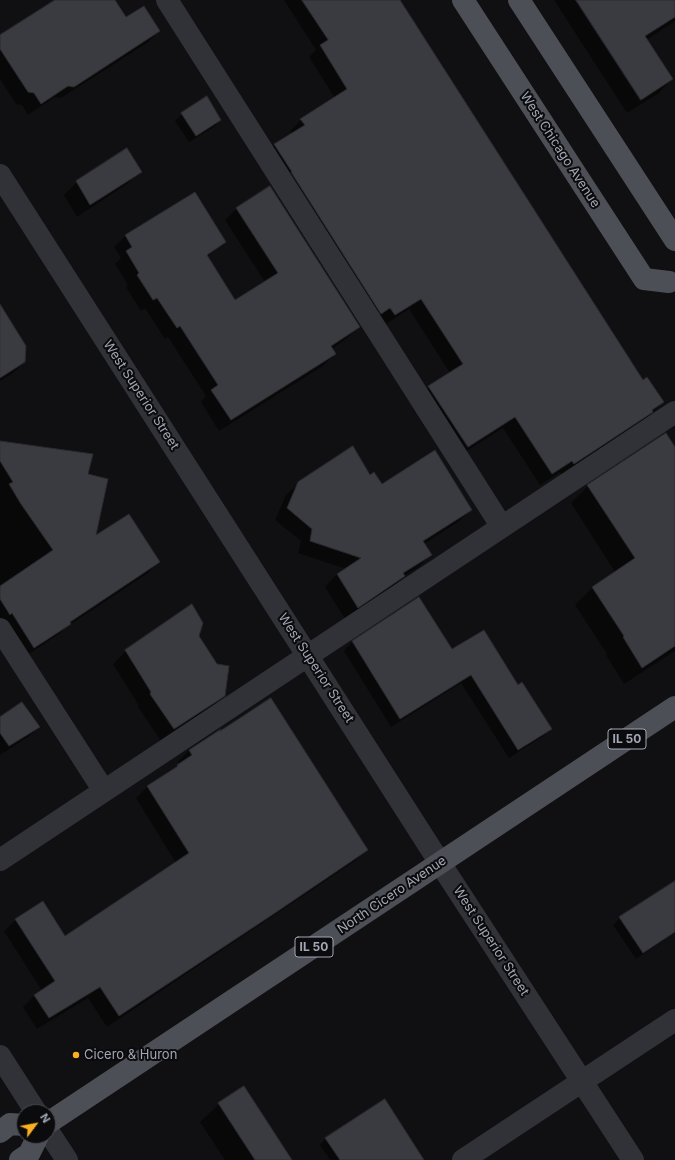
<!DOCTYPE html>
<html>
<head>
<meta charset="utf-8">
<style>
	body { margin:0 }
	#map { position:relative; width:675px; height:1160px; overflow:hidden; background:#101012; font-family:Inter,sans-serif }
	canvas { display:block }
	.north { position:absolute; left:16px; top:1104px; width:40px; height:40px; box-sizing:border-box; background:#0b0b0d; border:1px solid #474950; border-radius:50%; rotate:58deg; font-size:11px; font-weight:700; line-height:16px; text-align:center; color:#a1a7b4 }
	.north::after { content:''; display:block; margin:auto; width:14px; height:18px; background:#fbb01f; clip-path:polygon(50% 0,100% 100%,50% 72%,0 100%) }
</style>
</head>
<body>
<div id="map">
<canvas width="675" height="1160"></canvas>
<div class="north">N</div>
</div>
<script>
const context = document.querySelector('canvas').getContext('2d');
context.lineJoin = 'round';
function fillPath(path, color) { context.fillStyle = color; context.fill(path, 'evenodd'); }
function strokePath(path, color, width, dash) { context.strokeStyle = color; context.lineWidth = width; context.lineCap = dash ? 'butt' : 'round'; context.setLineDash(dash || []); context.stroke(path); }
function label(font, color, halo, rows, align = 'center') {
  context.font = font + ' Inter,sans-serif'; context.lineWidth = 4; context.setLineDash([]); context.textBaseline = 'middle'; context.strokeStyle = halo; context.fillStyle = color; for (const [text, x, y, turn = 0] of rows) {
    context.save(); context.translate(x, y); context.rotate((+turn || 0) * Math.PI / 180); context.textAlign = isNaN(turn) ? turn : align; if (halo) context.strokeText(text, 0, 0); context.fillText(text, 0, 0); context.restore();
  }
}
fillPath(new Path2D(`
	M57,0H114L126,19L159,31L147,43L61,98L55,97L28,115L22,105L16,104L0,79V36Z
	M284,0H398L642,381L663,402L651,414L640,423L562,475L560,472L540,485L503,428L456,458L418,398L429,387L450,373L409,309L383,326L264,156L275,144L292,134L290,131L301,120L335,98L309,57L316,50Z
	M554,0H675V21L646,40L672,79L659,93L627,113Z
	M207,98L220,120L214,127L189,142L175,121L182,114Z
	M140,171L127,184L77,217L64,195L77,182Z
	M270,187L359,327L347,338L332,349L335,354L323,366L219,431L201,402L206,396L168,337L165,339L145,308L141,311L126,287L128,285L115,264L121,258L114,247L125,236L224,241L207,257L235,302L265,282L225,220L236,209Z
	M0,306L24,362L13,373L0,381Z
	M0,442L87,475L94,537L158,562L148,573L65,628L59,634L23,658L0,627Z
	M675,449V651L624,684L606,655L607,654L575,605L592,588L615,572L571,503L588,486Z
	M370,476L382,486L471,510L458,522L424,544L431,554L419,567L404,576L392,588L345,619L325,587L337,574L346,569L298,553L301,541L275,520L286,495L299,483Z
	M418,598L451,651L518,686L551,728L542,737L509,758L461,683L391,727L344,651L352,642Z
	M198,636L224,695L211,708L161,741L138,707L139,706L113,664L126,651Z
	M0,719L39,727L28,737L0,755Z
	M189,750L367,849L355,861L107,1027L88,998L37,1029L23,1007L34,996L42,991L4,931L16,920L65,937L176,863L136,798L147,787L173,770L180,764L178,762Z
	M675,882V933L636,959L613,925L620,918Z
	M219,1104L279,1160H225L200,1122Z
	M326,1138L423,1160H330L320,1145Z`), '#0007');
const building = new Path2D(`
	M55,0H115L126,17L144,6L160,31L74,87L68,86L41,104L34,93L28,92L0,49V35Z
	M302,0H400L643,380L647,377L664,402L652,410L653,412L574,464L572,461L552,474L515,417L468,447L428,386L463,364L421,299L395,315L390,308L381,314L291,172H292L274,144L305,125L300,119L347,89L320,45L328,40Z
	M576,0H675V17L645,36L673,79L641,100Z
	M207,96L221,120L196,136L181,113Z
	M127,148L142,172L90,205L76,181Z
	M270,186L360,327L331,346L336,354L231,420L211,390L218,385L180,326L177,328L157,298L153,300L137,275L139,273L126,251L132,247L125,235L195,192L226,242L207,255L235,300L278,273L236,208Z
	M0,304L26,346L25,362L0,378Z
	M666,433L675,447V646L642,668L623,637L624,636L592,587L635,558L587,485Z
	M0,441L93,454L88,474L108,479L96,535L129,514L160,562L70,622L71,624L34,648L12,613L10,615L0,599V586L53,550L21,504L9,484L13,482L0,461Z
	M353,446L370,475L374,472L382,484L435,450L472,510L423,541L432,555L403,573L405,576L358,608L337,574L361,558L310,541L312,529L287,508L298,482Z
	M419,597L452,649L484,630L518,685L522,682L552,729L518,750L471,675L400,719L352,641Z
	M192,604L203,623L199,636L217,664L229,666L225,696L174,729L150,694L151,692L125,650Z
	M271,698L368,850L272,915L119,1016L100,987L49,1018L34,995L55,981L15,919L43,901L65,936L189,853L147,786L178,766L177,765L192,755L189,750L221,729L220,731Z
	M22,702L40,727L9,746L0,733V717Z
	M675,881V932L643,953L619,917Z
	M244,1086L292,1160H255L218,1103Z
	M385,1099L424,1160H340L325,1138Z`);
fillPath(building, '#3a3b40');
strokePath(building, '#2a2a2e', 1);
strokePath(new Path2D(`
	M167,0L502,527
	M0,175L440,863L633,1160
	M0,629L104,791
	M0,860L675,412
	M0,1056L36,1112
	M48,1131L67,1160
	M463,1160L675,1020`), '#313237', 22);
strokePath(new Path2D(`
	M463,0L644,279L669,282
	M519,0L675,240
	M48,1123L675,707
	M0,1132L10,1124L24,1125
	M20,1160L29,1154L38,1136`), '#4d4f56', 22);
for (const [x, y, r, color] of [
	[76,1055,4,"#fbb01f"]
]) { const dot = new Path2D(); dot.arc(x, y, r, 0, 2 * Math.PI); context.fillStyle = color; context.fill(dot); strokePath(dot, '#0b0b0d', 1.5); }
for (const [x, y, w] of [
	[627,739,38],
	[314,947,38]
]) { const box = new Path2D(); box.roundRect(x - w / 2, y - 10, w, 20, 3); context.fillStyle = '#0b0b0d'; context.fill(box); strokePath(box, '#a1a7b4', 1); }
label('bold 12px', '#a1a7b4', null, [
	["IL 50",627,739],
	["IL 50",314,947]
]);
label('13px', '#a1a7b4', '#0b0b0d', [
	["West Chicago Avenue",560,150,57],
	["West Superior Street",141,395,57],
	["West Superior Street",316,668,57],
	["North Cicero Avenue",392,895,-34],
	["West Superior Street",491,941,57]
]);
label('13px', '#a1a7b4', '#0b0b0d', [
	["Cicero & Huron",84,1055]
], 'left');
</script>
</body>
</html>
